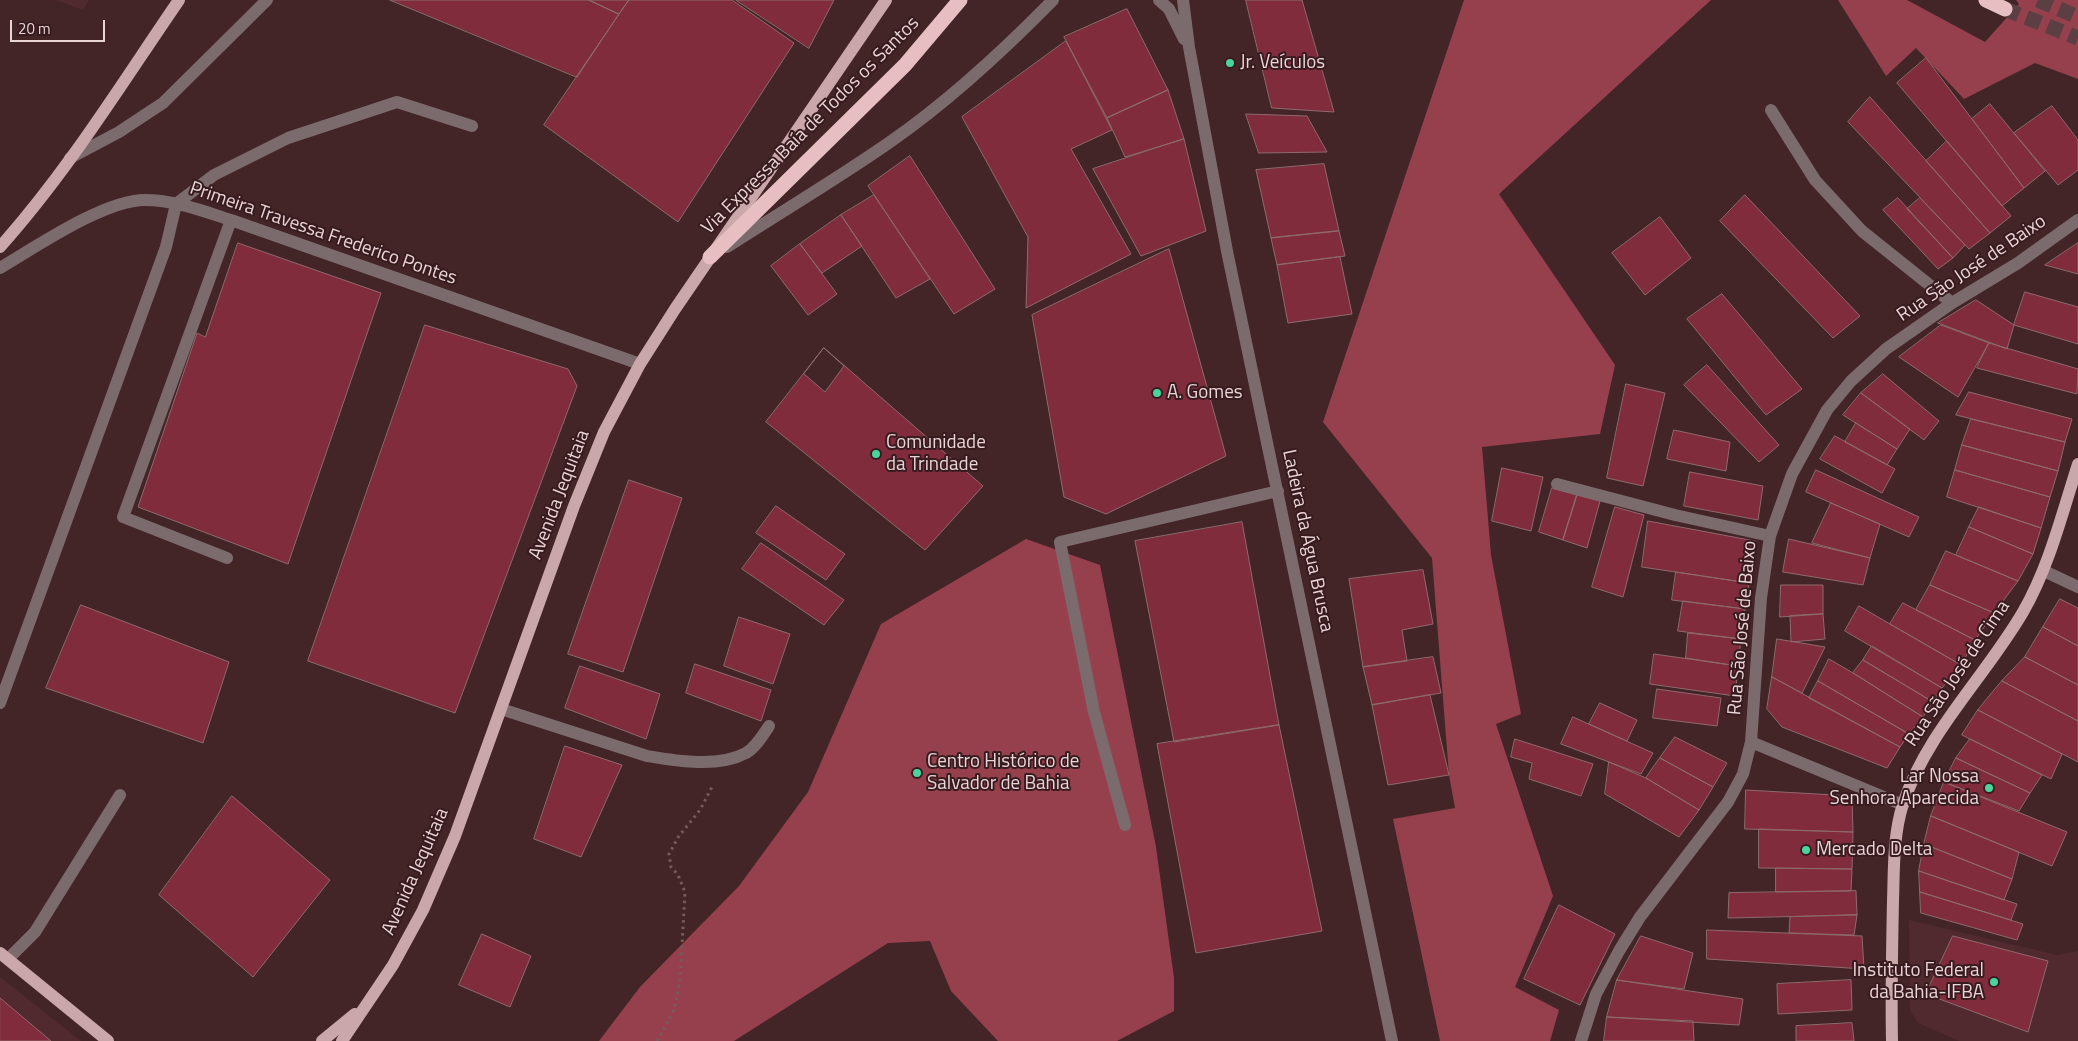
<!DOCTYPE html>
<html>
<head>
<meta charset="utf-8">
<style>
	body { margin:0 }
	#map { position:relative; width:2078px; height:1041px; overflow:hidden; background:#432528; font-family:"Titillium Web",sans-serif }
	canvas { display:block }
	.scale { position:absolute; left:10px; top:20px; width:95px; height:22px; box-sizing:border-box; border:2px solid #e9d4d6; border-top:0; padding-left:6px; font-size:15px; line-height:18px; white-space:nowrap; color:#e9d4d6; -webkit-text-stroke:4px #381b1f; paint-order:stroke }
</style>
</head>
<body>
<div id="map">
<canvas width="2078" height="1041"></canvas>
<div class="scale">20 m</div>
</div>
<script>
const context = document.querySelector('canvas').getContext('2d');
context.lineJoin = 'round';
function fillPath(path, color) { context.fillStyle = color; context.fill(path, 'evenodd'); }
function strokePath(path, color, width, dash) { context.strokeStyle = color; context.lineWidth = width; context.lineCap = dash ? 'butt' : 'round'; context.setLineDash(dash || []); context.stroke(path); }
function label(font, color, halo, rows, align = 'center') {
  context.font = font + ' "Titillium Web",sans-serif'; context.lineWidth = 4; context.setLineDash([]); context.textBaseline = 'middle'; context.strokeStyle = halo; context.fillStyle = color; for (const [text, x, y, turn = 0] of rows) {
    context.save(); context.translate(x, y); context.rotate((+turn || 0) * Math.PI / 180); context.textAlign = isNaN(turn) ? turn : align; if (halo) context.strokeText(text, 0, 0); context.fillText(text, 0, 0); context.restore();
  }
}
fillPath(new Path2D(`
	M56,0H89L83,10Z
	M1909,920L2057,955L2078,951V1041H1959L1918,1023L1910,1010Z
	M0,977L81,1041H0Z`), '#502a2f');
fillPath(new Path2D(`
	M1464,0H1711L1499,194L1615,365L1600,434L1482,447L1491,555L1521,714L1496,724L1553,896L1515,987L1559,1010L1550,1041H1440L1393,819L1455,808L1449,775L1432,558L1323,422Z
	M1838,0H1907L1985,42L2019,4L2016,0H2078V79L2035,63L1964,99L1916,48L1886,76Z
	M1026,539L1100,565L1156,847L1174,978V1011L1117,1041H998L951,991L930,941L888,943L734,1041H599L640,987L739,886L808,792L881,624Z`), '#96404e');
const building = new Path2D(`
	M390,0H589L619,14L577,77Z
	M589,0H629L619,14Z
	M629,0H732L794,43L678,222L544,125Z
	M736,0H834L809,48Z
	M1246,0H1302L1334,112L1272,108Z
	M1127,9L1168,90L1107,118L1064,37Z
	M1066,41L1112,130L1071,149L1131,254L1026,308L1028,237L962,117Z
	M1926,58L2024,188L2002,206L1897,83Z
	M1168,90L1184,139L1125,157L1107,118Z
	M1870,97L1990,233L1969,249L1848,122Z
	M1990,104L2045,171L2024,188L1972,119Z
	M2052,106L2078,140V170L2058,185L2014,133Z
	M1246,114L1307,116L1327,152L1259,153Z
	M1184,139L1206,231L1141,256L1093,169Z
	M1947,141L2011,216L1990,233L1926,161Z
	M910,156L995,289L954,314L868,186Z
	M1324,164L1339,231L1271,238L1256,170Z
	M874,195L930,279L896,298L841,215Z
	M1745,195L1860,316L1833,338L1720,221Z
	M1898,198L1953,258L1938,269L1883,210Z
	M1920,198L1965,245L1953,258L1907,209Z
	M841,215L862,246L822,273L800,244Z
	M1660,217L1691,258L1645,295L1612,253Z
	M1339,231L1345,256L1277,265L1271,238Z
	M238,243L381,293L288,564L138,507L197,333L205,337Z
	M2078,243V274L2045,265Z
	M800,244L837,294L808,315L771,266Z
	M1169,249L1226,456L1106,514L1064,497L1032,315Z
	M1340,257L1352,314L1288,323L1277,265Z
	M2025,292L2078,307V344L2014,325Z
	M1722,294L1802,389L1766,415L1687,319Z
	M1976,300L2014,325L2007,349L1938,323Z
	M425,325L568,369L577,386L455,713L308,661Z
	M1941,325L1989,343L1958,397L1899,357Z
	M1989,343L2078,369L2077,394L1977,368Z
	M824,348L983,486L925,550L766,422Z
	M824,348L844,366L825,392L804,374Z
	M1707,365L1779,445L1759,462L1684,385Z
	M1883,374L1939,421L1924,440L1861,393Z
	M1626,384L1665,393L1643,486L1607,478Z
	M1969,392L2072,419L2065,442L1956,415Z
	M1861,393L1910,429L1897,449L1843,415Z
	M1971,419L2065,442L2058,471L1962,445Z
	M1856,423L1897,449L1887,465L1845,442Z
	M1674,430L1730,442L1726,471L1667,459Z
	M1835,436L1895,469L1882,493L1820,459Z
	M1962,445L2058,471L2050,497L1955,470Z
	M1502,468L1543,477L1531,531L1492,521Z
	M1816,470L1919,517L1909,537L1806,492Z
	M1955,470L2050,497L2041,528L1947,497Z
	M1690,472L1763,486L1758,520L1684,506Z
	M629,480L682,498L623,672L568,654Z
	M1552,488L1577,495L1563,540L1539,532Z
	M1577,495L1600,501L1587,548L1563,540Z
	M1831,503L1880,524L1870,558L1812,543Z
	M776,506L845,554L826,580L756,533Z
	M1615,507L1644,515L1623,597L1592,587Z
	M1979,507L2041,528L2033,554L1969,527Z
	M1648,521L1755,541L1749,583L1642,567Z
	M1242,522L1279,725L1174,742L1135,541Z
	M1969,527L2033,554L2018,581L1956,555Z
	M1789,539L1870,558L1863,585L1783,572Z
	M761,543L844,600L824,625L742,569Z
	M1946,551L2018,581L1994,613L1930,585Z
	M1423,570L1433,624L1402,630L1407,661L1363,667L1349,579Z
	M1676,572L1749,583L1745,609L1672,600Z
	M1781,585H1823V614L1780,617Z
	M1930,585L1994,613L1975,640L1916,610Z
	M2060,599L2078,608V646L2043,627Z
	M1683,601L1745,609L1741,639L1678,631Z
	M1903,603L1975,640L1961,665L1890,624Z
	M81,605L229,662L203,743L46,688Z
	M1859,606L1890,624L1961,665L1942,688L1845,631Z
	M1823,614L1825,639L1791,642L1790,616Z
	M739,617L790,634L773,684L724,666Z
	M2043,627L2078,646V685L2025,657Z
	M1688,633L1741,639L1738,666L1686,658Z
	M1777,639L1825,647L1802,693L1772,677Z
	M1872,646L1942,688L1933,702L1863,660Z
	M1654,654L1738,666L1735,696L1650,684Z
	M1433,657L1441,693L1372,705L1363,667Z
	M2025,657L2078,685V721L2002,681Z
	M1829,659L1853,673L1923,717L1909,734L1818,681Z
	M1863,660L1933,702L1923,717L1853,673Z
	M695,664L771,690L761,721L686,693Z
	M580,666L660,694L646,739L565,708Z
	M1772,677L1900,747L1887,768L1782,727L1767,709Z
	M1818,681L1909,734L1900,747L1809,698Z
	M2002,681L2078,721V762L1978,710Z
	M1657,689L1721,698L1717,726L1653,718Z
	M1430,695L1449,775L1388,785L1372,705Z
	M1600,703L1637,720L1627,741L1589,724Z
	M1978,710L2062,754L2051,779L1962,735Z
	M1573,717L1653,753L1641,774L1561,744Z
	M1279,725L1322,931L1196,953L1157,744Z
	M1675,737L1727,763L1713,787L1660,758Z
	M1515,739L1593,764L1581,796L1529,779L1532,763L1511,757Z
	M1970,739L2042,775L2030,793L1956,758Z
	M565,746L622,765L581,857L534,839Z
	M1660,758L1713,787L1699,810L1646,778Z
	M1956,758L2030,793L2019,811L1944,782Z
	M1609,762L1646,778L1699,810L1679,837L1605,794Z
	M1944,782L2067,832L2052,866L1931,816Z
	M1746,790L1852,796L1853,832L1745,829Z
	M232,796L330,880L253,977L159,895Z
	M1931,816L2019,852L2012,879L1924,844Z
	M1759,829L1853,832L1852,869L1759,868Z
	M1924,844L2012,879L2004,900L1919,871Z
	M1776,868L1852,869L1851,891L1776,892Z
	M1919,871L2017,904L2011,920L1920,892Z
	M1856,891L1857,915L1728,918L1729,893Z
	M1920,892L2023,924L2017,940L1921,913Z
	M1559,905L1615,934L1580,1005L1524,979Z
	M1857,915L1854,935L1789,933L1790,917Z
	M1707,930L1862,936L1864,969L1707,959Z
	M482,934L531,956L510,1007L459,985Z
	M1641,936L1693,953L1684,989L1617,980Z
	M1953,936L2048,961L2028,1032L1926,994Z
	M1617,980L1743,999L1739,1025L1607,1017Z
	M1851,980L1852,1010L1778,1014L1777,984Z
	M0,998L51,1041H0Z
	M1607,1017L1693,1021L1694,1041H1604Z
	M1852,1023L1854,1041H1796V1026Z`);
fillPath(building, '#802c3c');
strokePath(building, '#8e6a6d', 1);
strokePath(new Path2D(`
	M2038,0L2078,17
	M2005,9L2078,38`), '#5c3f42', 15, [15, 8]);
strokePath(new Path2D(`
	M657,1041L674,1010L680,981L685,892L678,875L671,867L669,854L679,836L700,810L713,785`), '#765b5e', 3, [2.5, 4]);
strokePath(new Path2D(`
	M1159,0L1169,9L1184,39
	M1183,0L1189,47L1227,251L1392,1041
	M1771,110L1815,180L1862,231L1952,303
	M70,158L119,132L163,103L267,0
	M727,247C781,212 837,179 890,142C949,101 1002,52 1053,0
	M0,268C36,247 104,200 145,200C174,200 203,211 231,220L640,364
	M1557,484L1675,515L1770,536
	M227,558L123,517L231,220
	M2044,571L2078,587
	M0,703L166,247L176,204L214,175L288,138L397,102L472,126
	M501,709L647,756C677,761 718,768 746,753C756,747 763,735 769,726
	M1751,742L1903,805
	M1125,825L1094,712L1060,542L1278,491
	M8,959L35,932L120,795
	M1581,1041L1596,994L1619,951L1640,917L1728,802L1743,774L1751,742L1761,598L1770,536L1792,474L1827,410L1851,381L1886,349L1952,303L2018,263L2078,220`), '#7c6b6d', 12);
strokePath(new Path2D(`
	M0,247C68,171 122,83 179,0
	M0,953L108,1041
	M322,1041L355,1014
	M342,1041L393,965L423,910L455,836L574,506L604,432L640,364L675,309L886,0
	M1892,1041C1891,994 1892,948 1893,901C1894,870 1893,835 1903,804C1927,732 1985,677 2023,612C2049,567 2062,514 2078,464`), '#c9a7aa', 12);
strokePath(new Path2D(`
	M1986,0L2005,9
	M710,257L905,65L960,0`), '#e7bfc2', 15);
for (const [x, y, r, color] of [
	[1230,63,5,"#4ad49c"],
	[1157,393,5,"#4ad49c"],
	[876,454,5,"#4ad49c"],
	[917,773,5,"#4ad49c"],
	[1989,788,5,"#4ad49c"],
	[1806,850,5,"#4ad49c"],
	[1994,982,5,"#4ad49c"]
]) { const dot = new Path2D(); dot.arc(x, y, r, 0, 2 * Math.PI); context.fillStyle = color; context.fill(dot); strokePath(dot, '#381b1f', 2); }
label('19px', '#e9d4d6', '#381b1f', [
	["Jr. Veículos",1240,63],
	["A. Gomes",1167,393],
	["Comunidade",886,443],
	["da Trindade",886,465],
	["Centro Histórico de",927,762],
	["Salvador de Bahia",927,784],
	["Lar Nossa",1979,777,"right"],
	["Senhora Aparecida",1979,799,"right"],
	["Mercado Delta",1816,850],
	["Instituto Federal",1984,971,"right"],
	["da Bahia-IFBA",1984,993,"right"]
], 'left');
label('19px', '#e9d4d6', '#381b1f', [
	["Via Expressa Baía de Todos os Santos",811,126,-45],
	["Primeira Travessa Frederico Pontes",323,234,19],
	["Rua São José de Baixo",1972,269,-34],
	["Avenida Jequitaia",560,495,-69],
	["Ladeira da Água Brusca",1307,541,78],
	["Rua São José de Baixo",1743,628,-85],
	["Rua São José de Cima",1958,674,-56],
	["Avenida Jequitaia",416,872,-66]
]);
</script>
</body>
</html>
